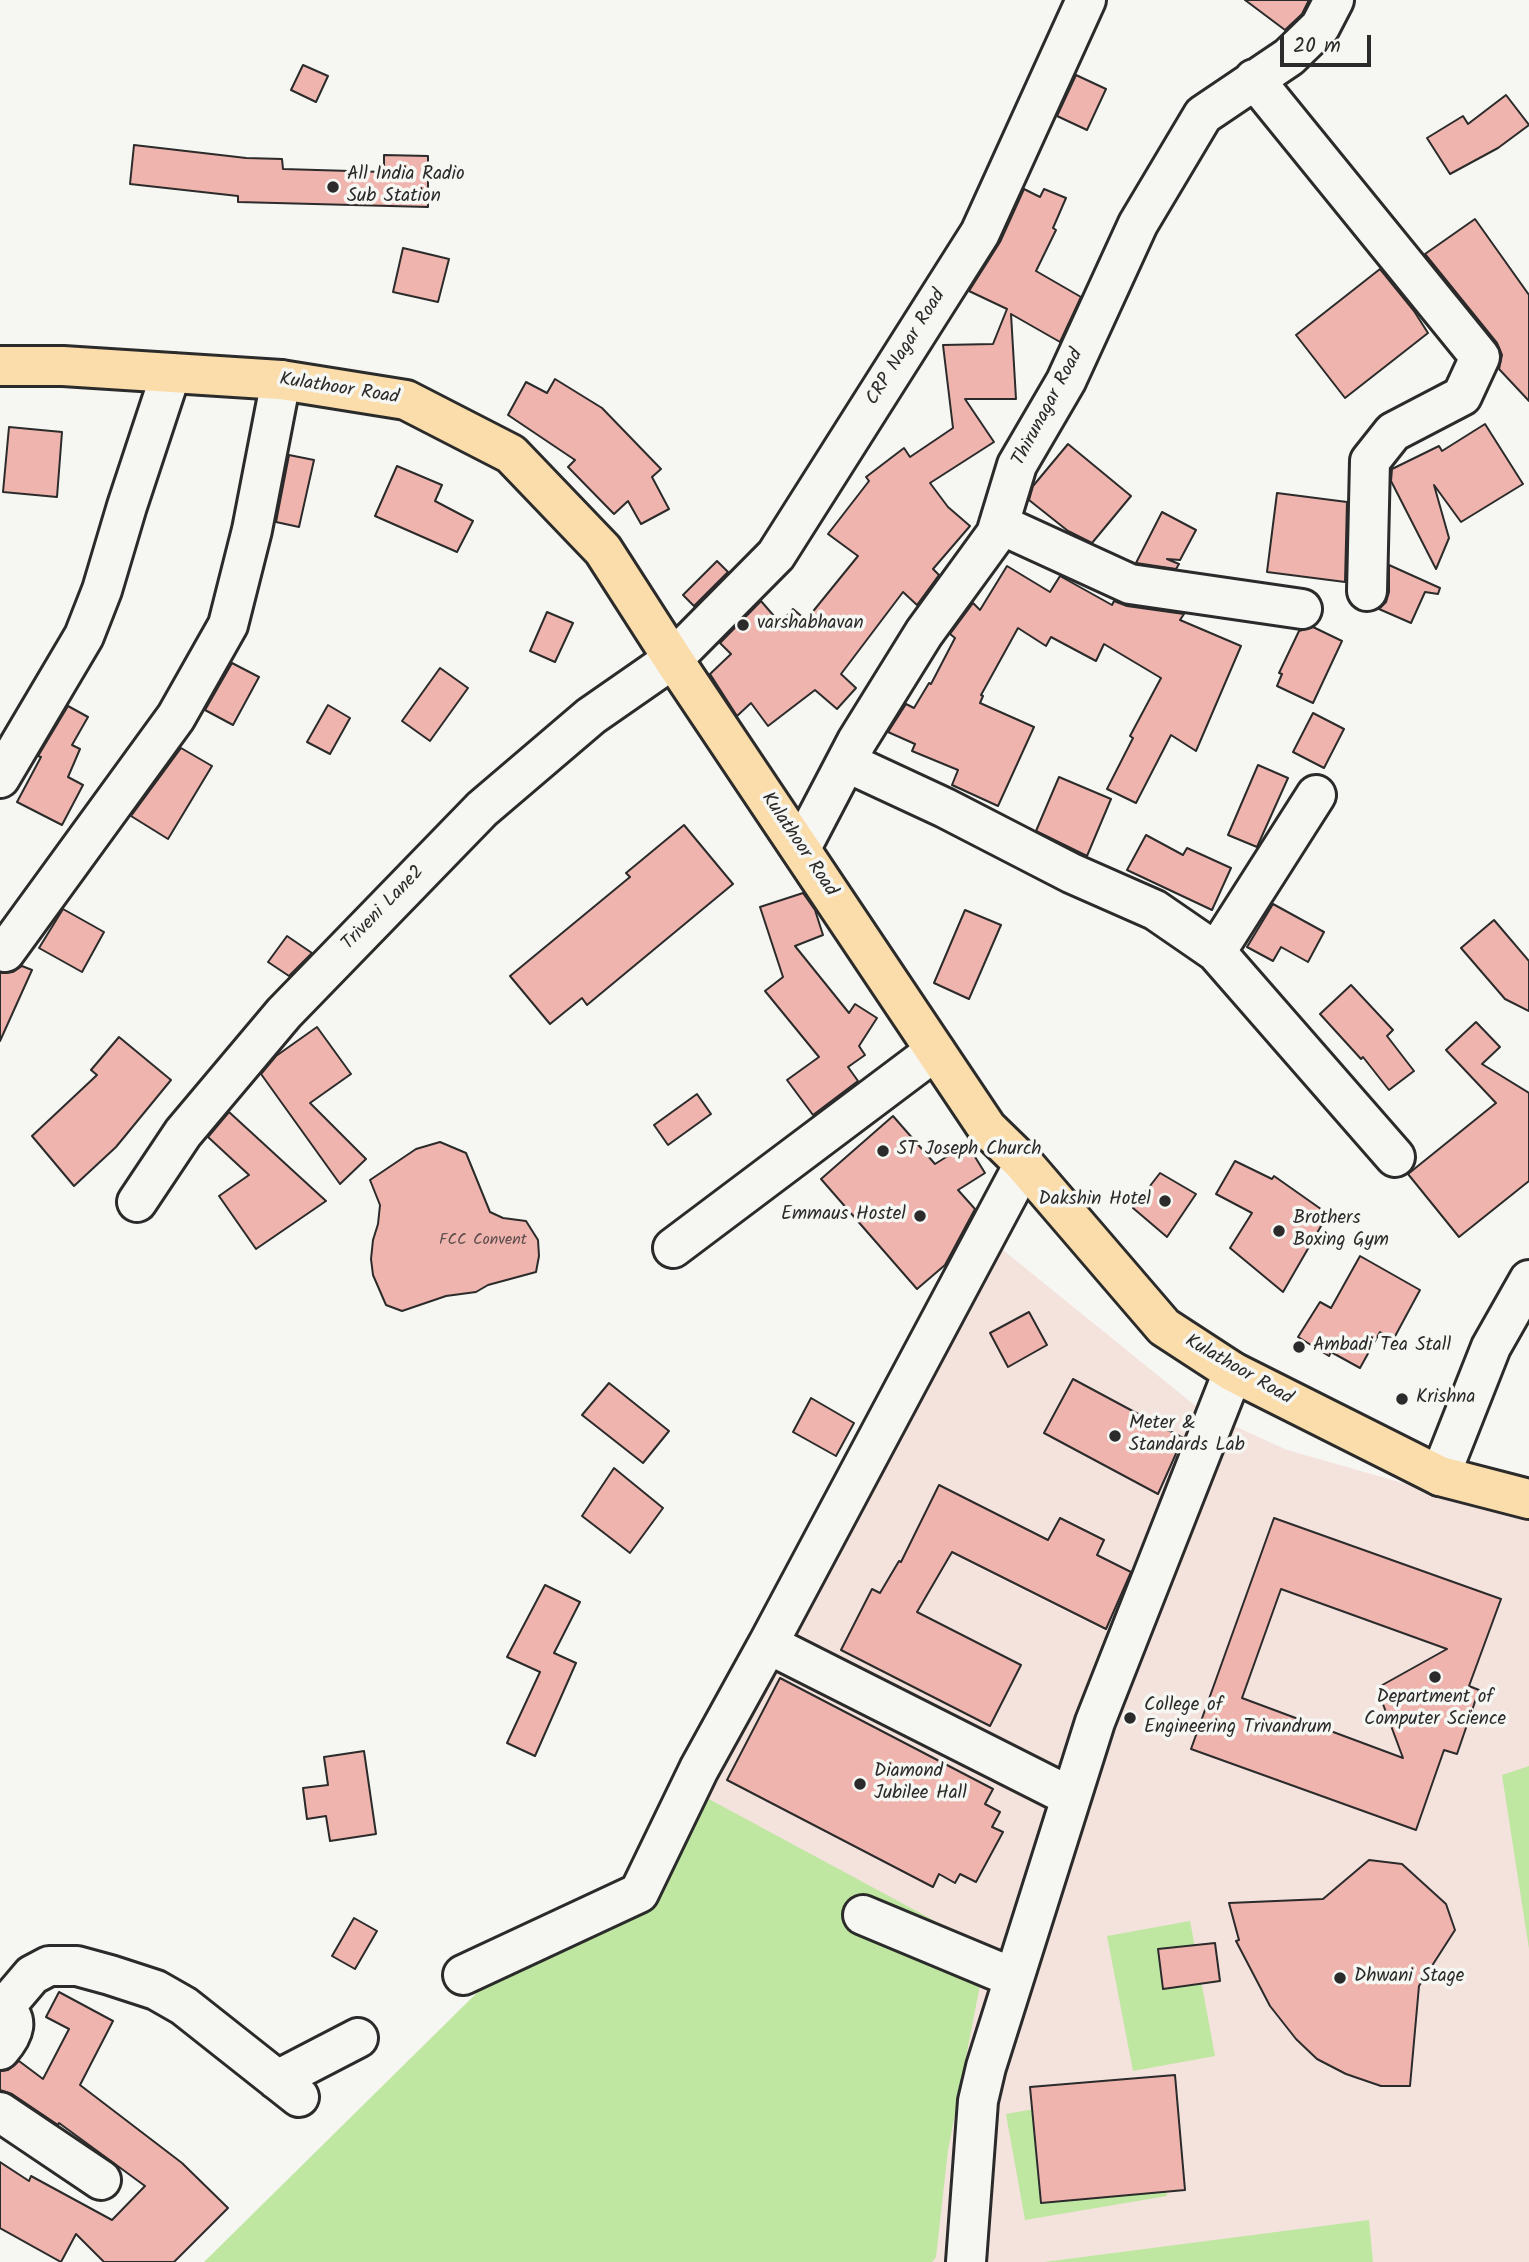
<!DOCTYPE html>
<html>
<head>
<meta charset="utf-8">
<style>
	body { margin:0 }
	#map { position:relative; width:1529px; height:2262px; overflow:hidden; background:#f6f6f2; font-family:Kalam,sans-serif }
	canvas { display:block }
	.scale { position:absolute; left:1280px; top:35px; width:91px; height:32px; box-sizing:border-box; border:4px solid #2b2b2b; border-top:0; padding-left:9px; font-size:21px; line-height:24px; white-space:nowrap; color:#2b2b2b; -webkit-text-stroke:5px #f6f6f2; paint-order:stroke }
</style>
</head>
<body>
<div id="map">
<canvas width="1529" height="2262"></canvas>
<div class="scale">20 m</div>
</div>
<script>
const context = document.querySelector('canvas').getContext('2d');
context.lineJoin = 'round';
function fillPath(path, color) { context.fillStyle = color; context.fill(path, 'evenodd'); }
function strokePath(path, color, width, dash) { context.strokeStyle = color; context.lineWidth = width; context.lineCap = dash ? 'butt' : 'round'; context.setLineDash(dash || []); context.stroke(path); }
function label(font, color, halo, rows, align = 'center') {
  context.font = font + ' Kalam,sans-serif'; context.lineWidth = 7; context.setLineDash([]); context.textBaseline = 'middle'; context.strokeStyle = halo; context.fillStyle = color; for (const [text, x, y, turn = 0] of rows) {
    context.save(); context.translate(x, y); context.rotate((+turn || 0) * Math.PI / 180); context.textAlign = isNaN(turn) ? turn : align; if (halo) context.strokeText(text, 0, 0); context.fillText(text, 0, 0); context.restore();
  }
}
fillPath(new Path2D(`
	M977,1229L1203,1412L1287,1450L1529,1519V2262H204L645,1903Z`), '#f4e2dd');
fillPath(new Path2D(`
	M1529,1766V1949L1502,1775Z
	M694,1791L987,1949L948,2150L936,2257L932,2262H204L496,1974L645,1904Z
	M1190,1921L1215,2056L1133,2071L1107,1936Z
	M1148,2089L1167,2196L1025,2220L1006,2114Z
	M1369,2220L1373,2262H1044Z`), '#bfe7a2');
const building = new Path2D(`
	M1245,0H1309L1302,14L1285,30Z
	M303,65L328,76L316,102L291,90Z
	M1076,75L1106,89L1087,130L1057,116Z
	M1506,95L1529,125L1498,148L1450,174L1427,138L1463,116L1468,124Z
	M134,145L246,158L282,159L283,169L384,172V155L428,156V207L238,202V196L130,184Z
	M1024,189L1040,197L1044,189L1066,198L1053,228L1056,230L1036,271L1081,297L1060,342L1011,314L1016,399H965L994,442L930,483L948,507L970,526L933,569L939,575L917,605L903,592L841,674L856,688L837,709L815,690L768,726L751,703L737,716L710,674L731,654L720,643L761,601L780,623L793,609L806,620L858,556L828,534L869,481L866,477L904,448L910,457L953,428L943,345L993,344L1007,309L969,291L1000,242Z
	M1475,219L1529,295V401L1499,369L1502,355L1497,343L1425,254Z
	M403,248L449,259L438,302L393,292Z
	M1380,269L1414,311L1428,333L1345,398L1296,335Z
	M555,379L602,408L661,469L652,477L669,509L641,524L628,501L614,514L568,467L575,460L508,415L526,382L547,393Z
	M1485,424L1523,484L1461,522L1434,485L1449,538L1436,569L1391,481L1392,469L1439,446L1442,451Z
	M9,427L62,432L57,497L3,492Z
	M1068,444L1131,496L1092,543L1068,531L1029,500L1033,486Z
	M289,455L314,460L299,527L276,522Z
	M397,466L442,485L435,501L473,521L457,552L375,516Z
	M1277,493L1347,502L1345,582L1267,572Z
	M1162,512L1196,530L1180,560L1167,559L1179,564L1176,569L1136,563Z
	M717,561L728,572L694,606L683,595Z
	M1389,565L1440,588L1438,594L1425,592L1411,623L1379,609L1386,602L1389,592Z
	M1007,566L1050,592L1060,576L1112,605L1114,601L1127,606L1184,614L1180,620L1241,646L1196,751L1171,735L1136,803L1107,789L1133,738L1130,736L1161,678L1104,644L1096,661L1051,637L1046,646L1018,628L981,695L983,696L980,703L1034,727L998,806L952,785L958,770L912,751L915,744L888,732L906,704L914,708L929,683L931,684L955,638L950,634L973,603L980,610Z
	M547,612L573,623L555,662L530,651Z
	M1313,627L1342,641L1313,703L1277,686L1282,674L1279,673L1299,631Z
	M232,663L259,677L233,725L205,710Z
	M440,668L468,688L430,741L402,721Z
	M328,705L350,718L330,754L307,742Z
	M68,706L88,717L72,745L80,749L68,777L83,785L62,825L17,802L41,757L38,756Z
	M1313,713L1344,729L1324,768L1293,752Z
	M181,748L212,766L168,839L131,816Z
	M1258,765L1288,778L1257,847L1228,835Z
	M1059,777L1111,799L1087,856L1036,831Z
	M684,825L733,884L587,1005L582,998L550,1024L510,976L630,877L626,873Z
	M1146,835L1183,855L1187,848L1231,868L1212,910L1127,870Z
	M803,893L815,910L823,935L795,946L849,1013L855,1004L877,1018L859,1046L865,1055L848,1067L858,1081L813,1115L787,1080L819,1057L765,991L783,977L760,907Z
	M1273,904L1324,932L1308,962L1281,947L1273,961L1247,947Z
	M63,909L104,932L82,972L39,948Z
	M965,910L1001,925L969,999L934,983Z
	M1494,920L1529,961V1011L1505,999L1461,948Z
	M287,936L312,953L289,976L268,962Z
	M22,966L32,970L0,1041V973L13,972Z
	M1351,985L1393,1030L1387,1036L1414,1071L1389,1090L1363,1057L1361,1059L1320,1014Z
	M1476,1022L1500,1047L1482,1064L1529,1093V1181L1459,1237L1408,1174L1496,1103L1446,1050Z
	M317,1027L351,1074L310,1103L366,1159L340,1184L261,1074L276,1056Z
	M119,1037L171,1080L116,1147L74,1186L32,1136L97,1075L91,1070Z
	M697,1094L711,1114L668,1145L654,1125Z
	M229,1112L326,1201L256,1249L219,1196L249,1175L208,1137Z
	M893,1116L935,1164L967,1144L985,1173L958,1190L975,1209L945,1265L917,1289L821,1179Z
	M440,1142L466,1153L490,1212L503,1218L526,1221L538,1240L539,1256L536,1272L488,1285L476,1292L446,1296L402,1311L386,1305L373,1275L371,1259L373,1240L378,1224L380,1205L370,1180L416,1149Z
	M1235,1161L1272,1179L1274,1176L1328,1214L1283,1292L1230,1248L1252,1213L1216,1194Z
	M1160,1173L1196,1194L1167,1237L1133,1208Z
	M1360,1256L1420,1290L1393,1340L1380,1332L1360,1368L1331,1352L1329,1356L1298,1337L1320,1302L1331,1308Z
	M1029,1312L1047,1345L1008,1367L990,1333Z
	M1073,1379L1183,1438L1158,1494L1044,1433Z
	M609,1383L669,1431L643,1463L582,1415Z
	M811,1398L854,1423L836,1456L793,1432Z
	M614,1468L663,1508L630,1553L582,1516Z
	M939,1485L1048,1540L1060,1518L1104,1540L1097,1555L1131,1572L1106,1629L952,1552L917,1612L1021,1665L990,1726L841,1650L872,1589L880,1593L899,1561L901,1562Z
	M1274,1518L1501,1599L1469,1686L1479,1690L1457,1754L1444,1750L1416,1830L1191,1749ZM1281,1589L1447,1649L1377,1688L1403,1758L1242,1698Z
	M545,1585L580,1602L554,1653L576,1663L535,1756L507,1743L540,1672L507,1657Z
	M780,1678L993,1789L985,1804L1000,1812L992,1827L1003,1832L976,1882L960,1874L955,1883L939,1874L933,1887L727,1780Z
	M364,1751L376,1834L330,1841L326,1816L307,1819L303,1788L328,1785L324,1757Z
	M1369,1860L1402,1864L1446,1904L1455,1930L1419,1986L1410,2086H1381L1346,2074L1317,2059L1296,2039L1270,2006L1236,1941L1239,1940L1229,1903L1323,1899Z
	M354,1918L377,1931L355,1969L332,1956Z
	M1215,1943L1220,1981L1163,1989L1158,1949Z
	M59,1992L113,2021L80,2085L182,2163L228,2208L174,2262H104L76,2234L61,2262L0,2228V2162L29,2181L31,2176L112,2220L145,2186L59,2123L58,2125L12,2094L0,2090V2071L8,2070L19,2061L43,2079L69,2029L46,2017Z
	M1175,2075L1185,2190L1041,2203L1030,2087Z`);
fillPath(building, '#efb4ad');
strokePath(building, '#2b2b2b', 2);
const minor = new Path2D(`
	M1254,79L1480,357L1462,396L1393,432L1370,461L1367,591
	M999,524L1130,584L1302,609
	M846,762L945,808L1071,873L1155,910L1216,952L1395,1157
	M0,778L84,636L102,590L127,506L171,373
	M801,848L857,741L924,633L996,534L1017,465L1066,381L1138,224L1203,115L1289,57L1320,27L1334,0
	M5,952L176,717L228,625L252,530L281,380
	M1216,952L1316,795
	M1024,1164L768,1644L1071,1797
	M137,1202L183,1133L284,1013L482,809L591,716L673,659L776,555L980,233L1086,0
	M673,1248L935,1051
	M1440,1476L1491,1347L1529,1280
	M863,1915L1014,1978
	M463,1975L639,1893L699,1769L768,1644
	M0,2006C22,2018 13,2035 0,2050
	M4,2008L32,1975L49,1966H77L110,1975L156,1990L184,2006L299,2097
	M277,2080L358,2038
	M0,2112L101,2180
	M966,2262L978,2101L986,2067L1095,1722L1233,1372`);
const major = new Path2D(`
	M0,366H63L281,380L406,400L511,454L603,550L673,659L987,1128L1024,1164L1164,1327L1233,1372L1440,1476L1529,1499`);
strokePath(minor, '#2b2b2b', 44);
strokePath(major, '#2b2b2b', 44);
strokePath(minor, '#f6f6f2', 38);
strokePath(major, '#faddab', 38);
for (const [x, y, r, color] of [
	[333,187,7,"#2b2b2b"],
	[743,625,7,"#2b2b2b"],
	[883,1151,7,"#2b2b2b"],
	[1165,1201,7,"#2b2b2b"],
	[920,1216,7,"#2b2b2b"],
	[1279,1231,7,"#2b2b2b"],
	[1299,1347,7,"#2b2b2b"],
	[1402,1399,7,"#2b2b2b"],
	[1115,1436,7,"#2b2b2b"],
	[1435,1677,7,"#2b2b2b"],
	[1130,1718,7,"#2b2b2b"],
	[860,1784,7,"#2b2b2b"],
	[1340,1978,7,"#2b2b2b"]
]) { const dot = new Path2D(); dot.arc(x, y, r, 0, 2 * Math.PI); context.fillStyle = color; context.fill(dot); strokePath(dot, '#f6f6f2', 2.5); }
label('16px', '#5c4d4c', null, [
	["FCC Convent",483,1241]
]);
label('19px', '#2b2b2b', '#f6f6f2', [
	["All India Radio",347,176],
	["Sub Station",347,198],
	["varshabhavan",757,625],
	["ST Joseph Church",897,1151],
	["Dakshin Hotel",1151,1201,"right"],
	["Emmaus Hostel",906,1216,"right"],
	["Brothers",1293,1220],
	["Boxing Gym",1293,1242],
	["Ambadi Tea Stall",1313,1347],
	["Krishna",1416,1399],
	["Meter &",1129,1425],
	["Standards Lab",1129,1447],
	["Department of",1435,1699,"center"],
	["Computer Science",1435,1721,"center"],
	["College of",1144,1707],
	["Engineering Trivandrum",1144,1729],
	["Diamond",874,1773],
	["Jubilee Hall",874,1795],
	["Dhwani Stage",1354,1978]
], 'left');
label('19px', '#2b2b2b', '#f6f6f2', [
	["CRP Nagar Road",907,348,-58],
	["Kulathoor Road",339,390,9],
	["Thirunagar Road",1049,408,-62],
	["Kulathoor Road",798,845,56],
	["Triveni Lane2",384,909,-46],
	["Kulathoor Road",1238,1371,30]
]);
</script>
</body>
</html>
